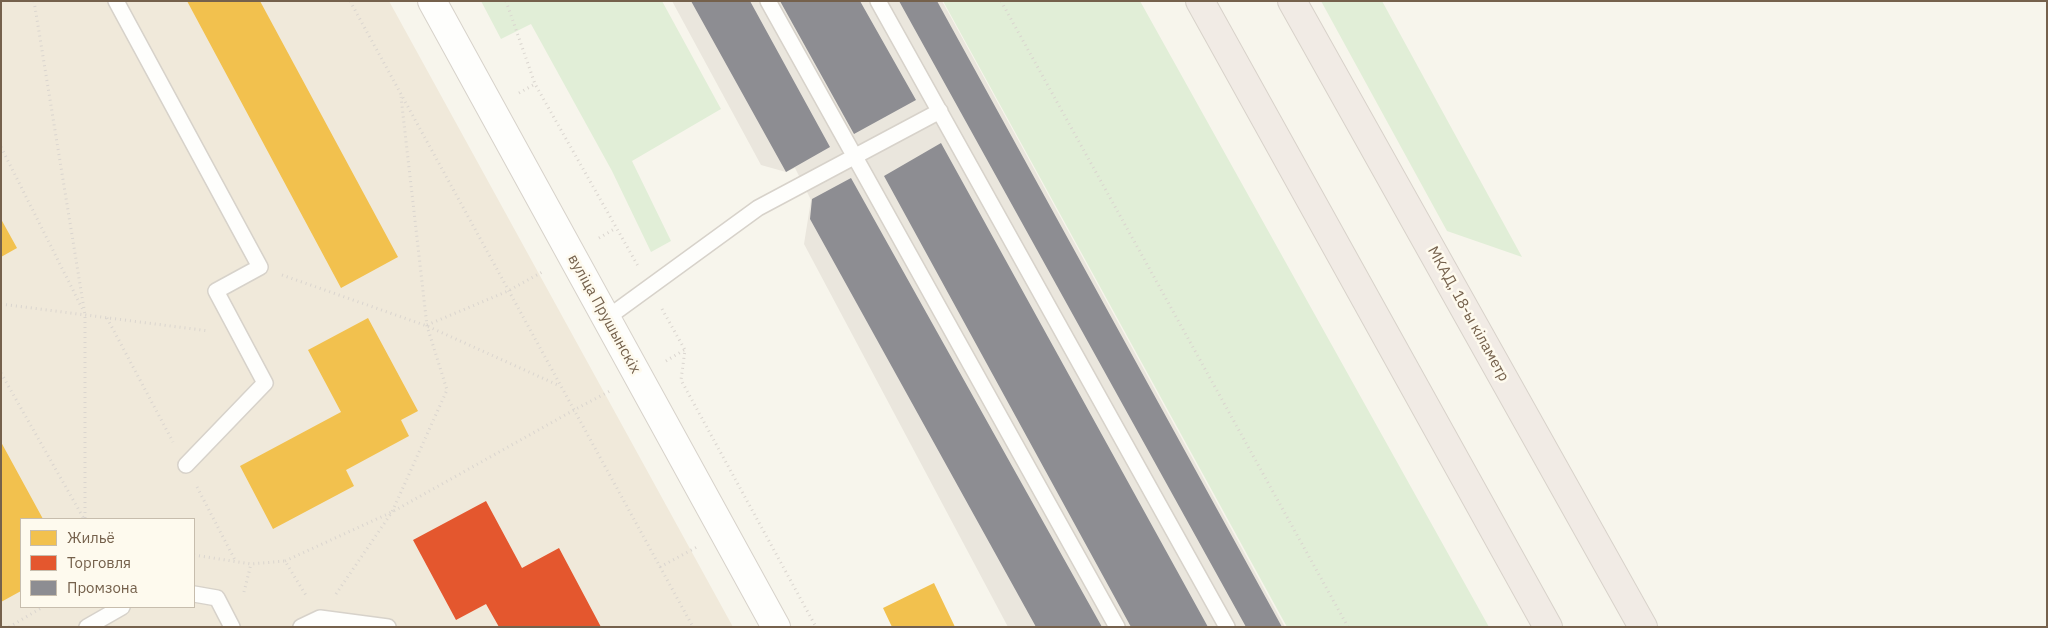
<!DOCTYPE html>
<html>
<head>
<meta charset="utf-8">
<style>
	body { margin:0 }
	#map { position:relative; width:2048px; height:628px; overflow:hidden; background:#f7f5ec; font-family:"IBM Plex Sans",sans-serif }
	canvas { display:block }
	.frame { position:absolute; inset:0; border:2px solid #75614c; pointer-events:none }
	.legend { position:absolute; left:20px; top:518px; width:175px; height:90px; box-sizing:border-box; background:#fefaee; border:1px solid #c7bdad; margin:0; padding:6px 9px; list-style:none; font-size:15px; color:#75614c }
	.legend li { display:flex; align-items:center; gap:10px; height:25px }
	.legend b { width:25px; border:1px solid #c7bdad }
</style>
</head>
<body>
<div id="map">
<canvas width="2048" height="628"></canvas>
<div class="frame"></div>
<ul class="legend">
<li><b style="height:14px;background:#f2c14e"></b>Жильё</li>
<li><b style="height:14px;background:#e4572e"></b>Торговля</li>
<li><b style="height:14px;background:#8d8d92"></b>Промзона</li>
</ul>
</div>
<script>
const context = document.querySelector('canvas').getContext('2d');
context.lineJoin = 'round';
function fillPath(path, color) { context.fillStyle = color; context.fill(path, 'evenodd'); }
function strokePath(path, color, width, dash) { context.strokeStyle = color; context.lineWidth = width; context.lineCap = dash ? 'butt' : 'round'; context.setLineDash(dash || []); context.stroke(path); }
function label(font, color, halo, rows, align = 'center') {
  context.font = font + ' "IBM Plex Sans",sans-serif'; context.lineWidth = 5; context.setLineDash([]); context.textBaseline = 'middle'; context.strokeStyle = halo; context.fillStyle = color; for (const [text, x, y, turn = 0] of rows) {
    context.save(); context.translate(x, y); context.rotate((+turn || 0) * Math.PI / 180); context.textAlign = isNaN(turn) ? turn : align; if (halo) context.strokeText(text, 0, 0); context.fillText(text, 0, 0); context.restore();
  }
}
fillPath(new Path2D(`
	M1,1H389L733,627H1ZM21,519H194V607H21Z`), '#f0e9da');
fillPath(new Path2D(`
	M672,1H942L1285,627H1008L804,244L811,200L795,168L786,172L761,165Z`), '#eae6dd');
fillPath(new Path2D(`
	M481,1H662L721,109L632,161L671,241L651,252L612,171L531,24L501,39Z
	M943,1H1140L1489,627H1287Z
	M1321,1H1382L1522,257L1447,231Z`), '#e1eed7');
fillPath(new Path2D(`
	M187,1H260L398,257L341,288Z
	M1,219L17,248L1,257Z
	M368,318L418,411L401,420L409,436L346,470L354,486L273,529L240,466L341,412L308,350Z
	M1,442L43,519H21V591L1,602Z
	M934,583L955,627H892L883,608Z`), '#f2c14e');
fillPath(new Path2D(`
	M486,501L522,568L559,548L601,627H499L486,604L456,620L413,540Z`), '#e4572e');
fillPath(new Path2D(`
	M691,1H750L830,147L786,172Z
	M780,1H860L916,100L854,134Z
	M899,1H937L1282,627H1246Z
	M941,143L1208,627H1131L884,176Z
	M851,178L1102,627H1036L810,219L812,199Z`), '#8d8d92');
const lane = new Path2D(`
	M116,1L260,267L216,291L265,383L186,465
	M768,1L1117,627
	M878,1L1227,627
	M607,318L758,208L940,111
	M194,594L217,598L232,627
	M87,627L122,607
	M301,627L320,618L388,627`);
const secondary = new Path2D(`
	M432,1L776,627`);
const highway = new Path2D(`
	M1200,1L1548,627
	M1292,1L1643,627`);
strokePath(lane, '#d7d2ca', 18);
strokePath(secondary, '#d7d2ca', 30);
strokePath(highway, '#d8d2ca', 30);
strokePath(new Path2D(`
	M34,1L85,315V519
	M350,1L693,627
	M506,1L535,84L638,266
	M1001,1L1348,627
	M519,93L535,84
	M1,147L84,312
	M599,238L616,228
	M282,275L427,326L560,386
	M1,304L209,331
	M662,309L685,350L681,380L816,627
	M107,318L173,442
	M427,325L508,291L544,271
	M666,361L684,350
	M1,373L84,519
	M197,487L236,562
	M194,555L251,564L285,561L307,597
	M285,561L392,512L574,410L610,391
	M660,567L697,547
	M244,592L251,564
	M336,594L392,512L447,390L427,326L401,97
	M9,627L43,607`), '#dad5cf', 3, [1, 4]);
strokePath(lane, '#fefefc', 15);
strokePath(secondary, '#fefefc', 28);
strokePath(highway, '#f1ebe5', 28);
label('15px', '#75614c', '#fefaee', [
	["вуліца Прушынскіх",604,314,61],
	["МКАД, 18-ы кіламетр",1468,314,61]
]);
</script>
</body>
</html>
